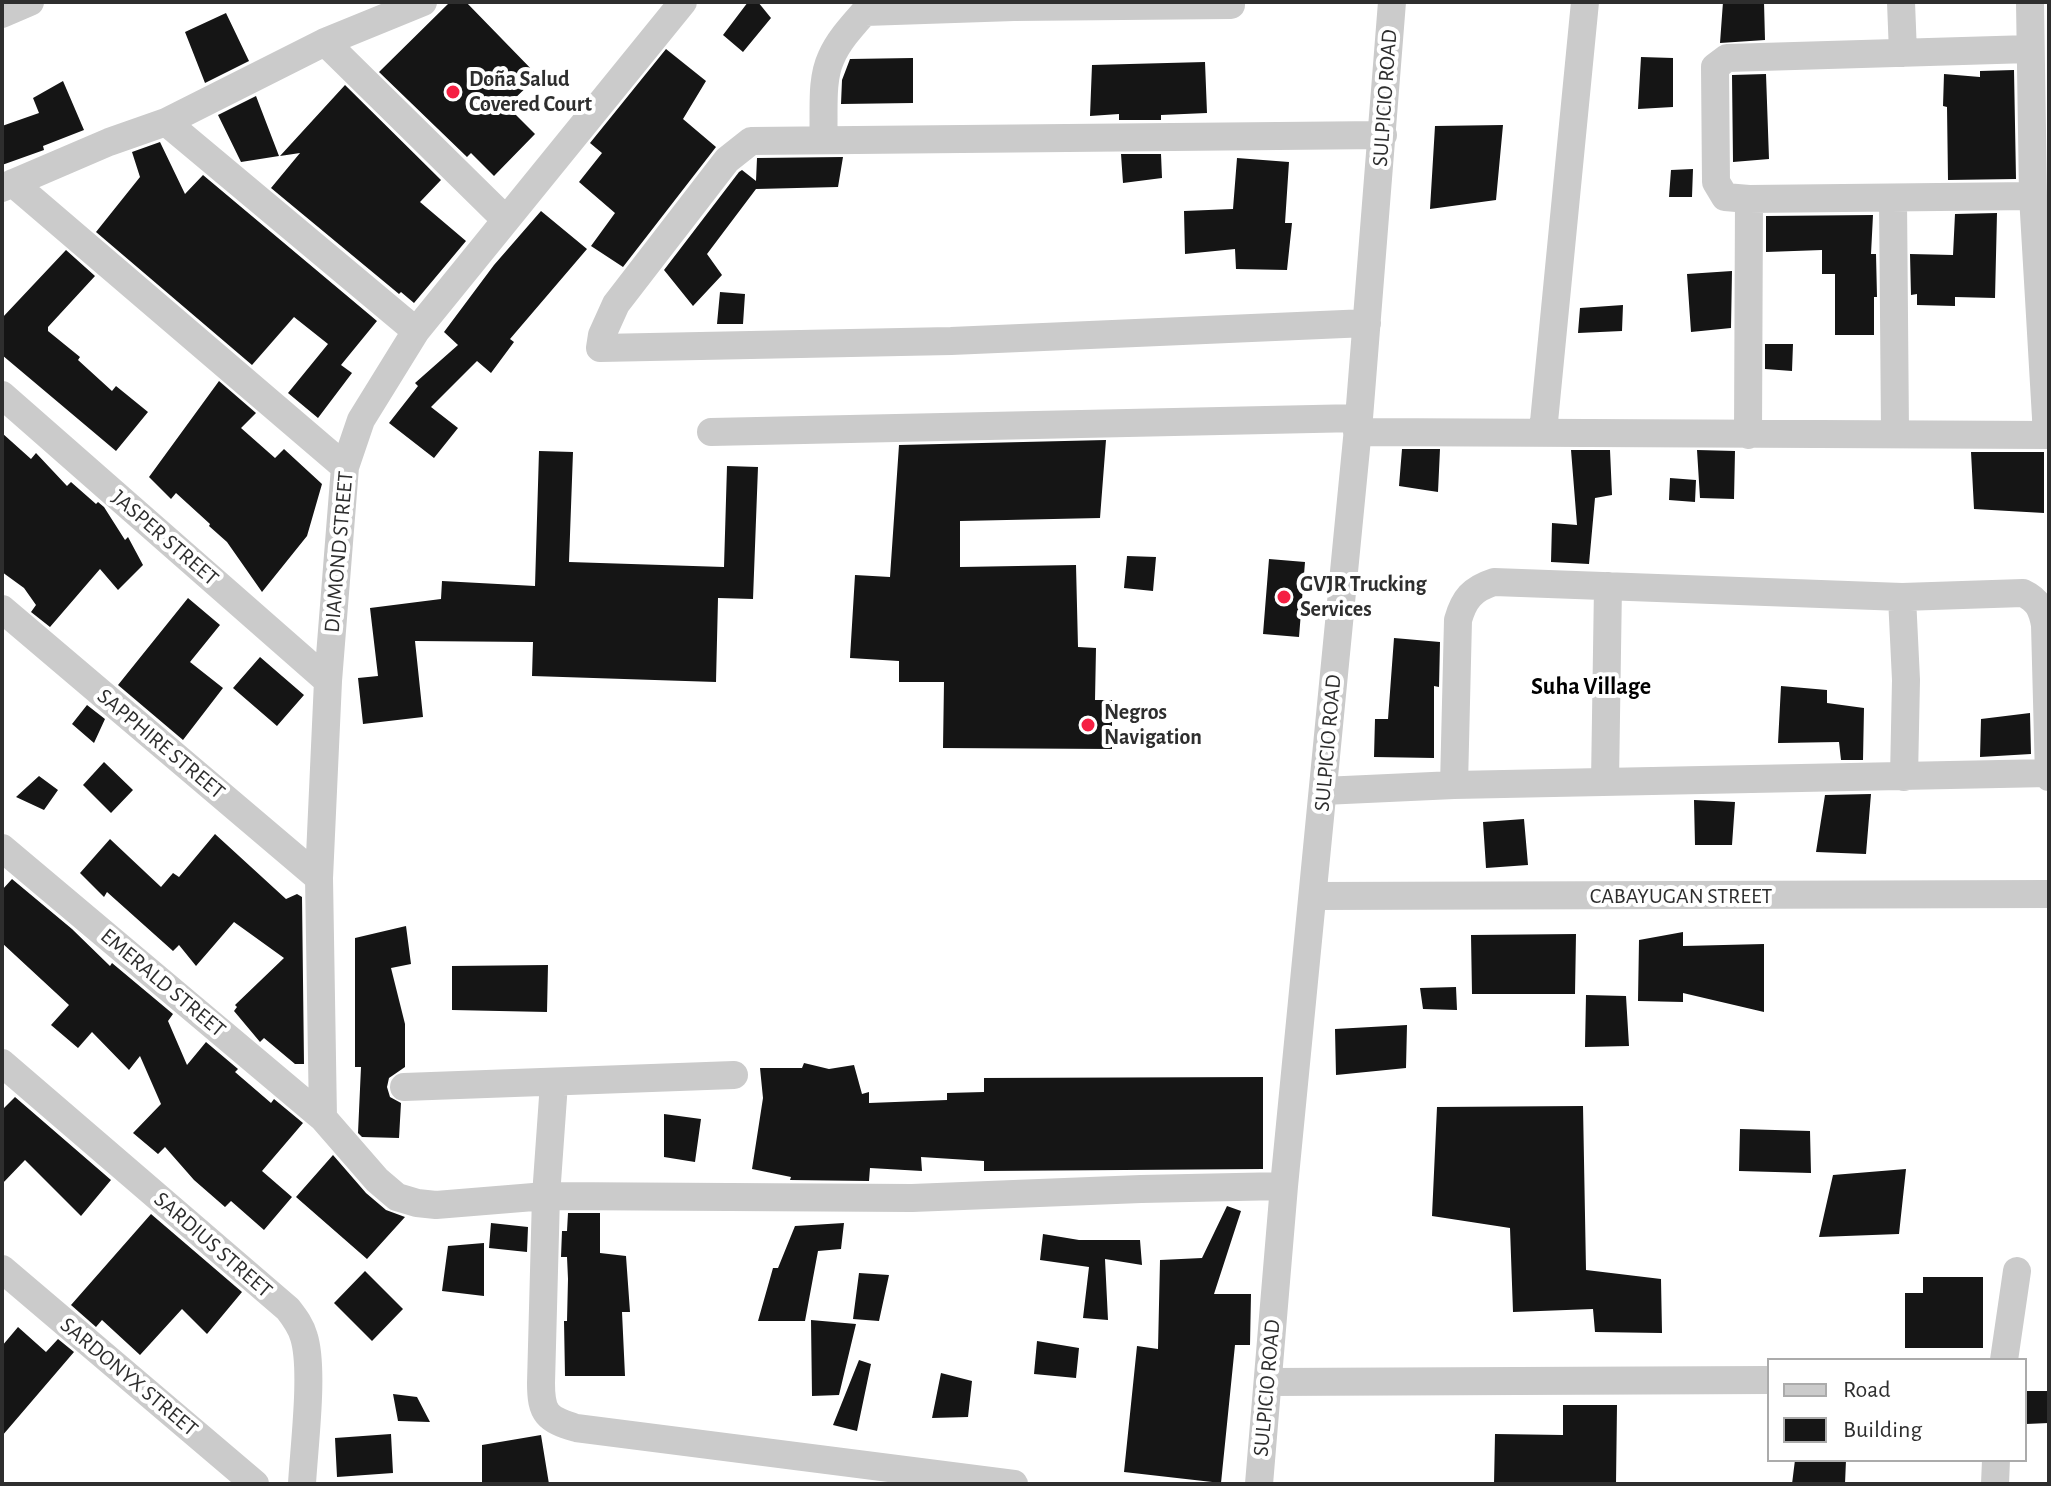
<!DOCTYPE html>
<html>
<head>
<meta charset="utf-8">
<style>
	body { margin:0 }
	#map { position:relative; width:2051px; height:1486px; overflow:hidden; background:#fff; font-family:"Alegreya Sans",sans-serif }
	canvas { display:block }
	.frame { position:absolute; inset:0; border:4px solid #2e2e2e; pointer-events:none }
	.legend { position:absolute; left:1767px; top:1358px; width:260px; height:104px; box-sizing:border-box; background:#fff; border:2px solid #ababab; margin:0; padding:10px 14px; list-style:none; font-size:24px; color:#2e2e2e }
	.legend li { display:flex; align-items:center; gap:16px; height:40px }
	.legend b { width:40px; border:2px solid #ababab }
</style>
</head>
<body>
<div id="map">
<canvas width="2051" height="1486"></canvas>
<div class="frame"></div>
<ul class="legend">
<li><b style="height:10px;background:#cbcbcb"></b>Road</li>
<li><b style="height:22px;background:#151515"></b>Building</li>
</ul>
</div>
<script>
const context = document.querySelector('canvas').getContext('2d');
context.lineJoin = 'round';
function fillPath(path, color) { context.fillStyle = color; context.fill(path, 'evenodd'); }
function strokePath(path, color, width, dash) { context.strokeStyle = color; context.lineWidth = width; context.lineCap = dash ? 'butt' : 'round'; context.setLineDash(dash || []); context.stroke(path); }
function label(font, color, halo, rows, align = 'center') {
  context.font = font + ' "Alegreya Sans",sans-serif'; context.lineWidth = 8; context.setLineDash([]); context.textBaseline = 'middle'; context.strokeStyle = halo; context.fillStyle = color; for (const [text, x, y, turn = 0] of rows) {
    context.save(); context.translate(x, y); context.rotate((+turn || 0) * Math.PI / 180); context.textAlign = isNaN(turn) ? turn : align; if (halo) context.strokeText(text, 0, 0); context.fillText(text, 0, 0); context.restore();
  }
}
fillPath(new Path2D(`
	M450,2H466L538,76L507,106L535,134L494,176L471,153L467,157L379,72Z
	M748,2H758L771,18L743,52L723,35Z
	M1723,2H1764L1765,40L1720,43Z
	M226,13L249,61L205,83L185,32Z
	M666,49L706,81L683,119L716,147L623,267L591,246L615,213L579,182L602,153L590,143Z
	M1641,57L1673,58V107L1638,109Z
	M913,58V103L841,104L842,80L850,59Z
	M1205,62L1207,113L1161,115V120H1119V114L1090,116L1092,65Z
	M2014,70L2016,179L1948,180L1947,107L1943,106L1944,74L1980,77V71Z
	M1766,74L1769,159L1733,162L1732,75Z
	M63,81L84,130L43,146L44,150L2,165V126L39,113L33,98Z
	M345,85L441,180L420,202L466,241L414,303L401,292L399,294L271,188L300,153L280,156Z
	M256,96L279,156L241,162L218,115Z
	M1503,125L1496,200L1430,209L1435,126Z
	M160,142L185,194L203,175L377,321L341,365L352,373L318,418L288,393L328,344L294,317L252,365L96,232L140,177L132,152Z
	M1121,154H1161L1162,178L1123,183Z
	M843,157L838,187L756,189L707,254L722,275L693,306L664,270L739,172L742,170L756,181L757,158Z
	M1237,158L1289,162L1285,223H1292L1287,270L1236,269L1235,249L1185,254L1184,211L1233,209Z
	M1693,169L1692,197H1669L1671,170Z
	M541,211L587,249L510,339L514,342L491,373L477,361L431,407L458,428L434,458L389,423L418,386L415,383L458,345L444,332L494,265Z
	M1997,213L1995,298L1955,297V306L1917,305V294L1911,295L1910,254L1953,255L1955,214Z
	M1873,215L1871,254H1876L1877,297H1874V335H1835V274H1822V250L1766,252V216Z
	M66,250L95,276L48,327V331L80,357L78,360L112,391L116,386L148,412L116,451L2,355V318Z
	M1732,271L1731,328L1691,332L1687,274Z
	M720,292L745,294L743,324H717Z
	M1623,305L1622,331L1578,333L1580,308Z
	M1765,344H1793L1792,371L1765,369Z
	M219,381L256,413L241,428L275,458L284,449L322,484L307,536L262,592L227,542L209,526L210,524L176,493L171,499L149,477Z
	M2,433L31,459L36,453L67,486L71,482L96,504L98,502L104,507L125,540L128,537L143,565L118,590L100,569L50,627L31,612L36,605L24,588L2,572Z
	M1106,440L1100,518L960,521V567L1076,565L1078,647L1096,648L1095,700H1112V749L943,748L944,682H899V661L850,658L855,575L890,577L899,445Z
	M1402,449H1440L1438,492L1399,486Z
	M1571,450H1610L1612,495L1595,498L1589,564L1551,562L1552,523L1577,525Z
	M1697,450L1735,451L1734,499L1700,498Z
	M539,451L573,452L569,562L724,567L727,466L758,467L753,599L718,598L716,682L532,676L533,642L415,641L423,717L363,724L358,678L378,676L370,608L441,599L442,581L535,586Z
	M1971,452H2044V513L1974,509Z
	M1670,478L1696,480L1695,502L1669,500Z
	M1127,556L1156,557L1153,591L1124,588Z
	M1269,559L1305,562L1299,637L1263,634Z
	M188,598L220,625L190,662L223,688L183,740L118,685Z
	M1394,638L1440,642L1439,687L1434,686V758L1374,757L1375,719H1388Z
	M260,657L304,695L277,726L233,688Z
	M1781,686L1827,690V703L1864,708L1863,760H1841L1839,742L1778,743Z
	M87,705L105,719L94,743L72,724Z
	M2030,713L2031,754L1980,757L1981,719Z
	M104,762L133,790L111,813L83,785Z
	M39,776L58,790L44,810L16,797Z
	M1871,794L1866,854L1816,852L1825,795Z
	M1694,800L1735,802L1732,845H1695Z
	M1524,819L1528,865L1486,868L1483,822Z
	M215,834L286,899L297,894L302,897L304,1064H295L264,1038L260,1042L234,1011L237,1007L235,1005L284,958L234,922L196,966L179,945L173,951L107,892L104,897L80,873L110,839L161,887L173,873L179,877Z
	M12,879L72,929L110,966L112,963L173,1014L168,1021L187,1065L206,1042L238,1069L235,1072L271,1103L274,1099L303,1123L262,1171L292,1197L264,1230L231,1201L225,1207L194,1180L165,1147L158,1154L133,1133L161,1104L140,1056L129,1070L92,1032L78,1048L51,1025L69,1005L2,943V890Z
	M406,926L411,964L391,968L405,1024V1067L389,1078L387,1087L390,1097L401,1103L399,1138L362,1137L358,1133L361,1067H355V938Z
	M1683,932V946L1764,944V1012L1683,993V1002L1638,1001L1639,940Z
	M1576,934L1575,994H1472L1471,935Z
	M548,965L547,1012L452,1010V966Z
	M1456,987L1457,1010L1423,1009L1420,988Z
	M1586,995L1626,996L1629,1046L1585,1047Z
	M1407,1025L1406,1068L1336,1075L1335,1029Z
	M804,1063L829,1069L854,1065L862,1094L869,1092V1103L947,1100V1093L984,1092V1078L1263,1077V1169L984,1171V1161L921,1157L922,1171L870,1168L869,1181L790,1180L791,1177L752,1169L763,1098L760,1068H802Z
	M15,1097L111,1180L81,1216L25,1160L2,1184V1110Z
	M1583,1106L1586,1270L1661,1279L1662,1333L1595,1332L1593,1309L1513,1312L1510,1228L1432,1216L1437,1107Z
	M664,1114L701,1119L695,1162L664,1157Z
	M1740,1129L1810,1131L1811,1173L1739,1171Z
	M333,1155L366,1193L386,1210L405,1217L367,1259L296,1197Z
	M1906,1169L1899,1234L1819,1237L1833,1175Z
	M1227,1206L1241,1211L1214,1294H1251L1250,1345H1235L1221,1483L1124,1472L1137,1346L1158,1349L1160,1260L1202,1258Z
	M568,1213H600V1253L626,1256L630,1312H622L625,1376H565L564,1321H567L568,1279L567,1257H561L562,1231H567Z
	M151,1214L242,1292L207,1334L182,1309L140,1355L102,1320L96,1327L71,1305Z
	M491,1223L528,1227L527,1252L489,1248Z
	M844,1223L841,1249L818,1251L805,1321H758L773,1268H778L795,1226Z
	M1043,1234L1079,1240H1140L1142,1265L1105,1259L1108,1320L1083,1318L1089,1267L1040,1260Z
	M484,1243V1296L442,1291L448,1246Z
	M365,1271L403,1309L372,1341L334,1303Z
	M859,1273L889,1275L879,1321L853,1319Z
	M1923,1277H1983V1348H1905V1293H1923Z
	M811,1320L856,1324L839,1395L812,1396Z
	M18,1327L46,1352L58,1339L74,1352L2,1436V1346Z
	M1037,1341L1079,1348L1076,1378L1034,1374Z
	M859,1360L871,1364L857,1431L833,1425Z
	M941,1373L972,1381L968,1417L932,1418Z
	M2025,1391H2049V1423L2026,1424Z
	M393,1394L417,1397L430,1422L398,1421Z
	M1563,1405H1617L1616,1484H1494L1495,1434L1563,1435Z
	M391,1434L393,1473L337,1477L335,1438Z
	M541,1435L549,1484H482V1445Z
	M1795,1460H1846L1845,1484H1792Z`), '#151515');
strokePath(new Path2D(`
	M1901,2L1903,53
	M2030,2L2033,196L2047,435
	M865,12L1014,7L1231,5V2
	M2,14L30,2
	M325,42L506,220
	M2030,49L1727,58L1715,67L1716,182L1725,197L1749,199L2033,196
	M166,122L416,331
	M823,140C825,115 820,82 831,58C840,37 858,20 873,2
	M13,183L345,467
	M2,188L109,142L166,122L325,42L423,2
	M1893,199L1895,432
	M1367,323L951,341L600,348L602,335L616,304L727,160L751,141L1383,135
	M2,395L328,681
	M711,432L1359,418
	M1357,432L2049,435
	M1543,432L1585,2
	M1748,435L1749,199
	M1902,597L1906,680L1904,777
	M2,609L319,878
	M1605,782L1608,586
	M1454,785L1458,620C1464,599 1472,589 1494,582L1902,597L2023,593C2038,600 2042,609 2045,625L2049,777
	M1323,791L1454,785L2049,773
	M2,848L323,1118L377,1180L397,1197L417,1203L436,1205L546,1196L912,1198L1141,1189L1284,1186
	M1313,896L2049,894
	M2,1063L288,1309C295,1318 301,1326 304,1337C314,1370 304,1447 302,1484
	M554,1083L546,1196L541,1383C541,1414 547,1419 576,1428L1014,1484
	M404,1087L734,1075
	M323,1118L319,878L328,681L345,467L361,420L416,331L683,2
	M2,1269L255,1484
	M2004,1360L2017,1271
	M1268,1382L1769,1380
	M1259,1484L1284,1186L1359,418L1392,2
	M1995,1484L1996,1460`), '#cbcbcb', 28);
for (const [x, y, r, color] of [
	[453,92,8,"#f52043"],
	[1284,597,8,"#f52043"],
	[1088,725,8,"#f52043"]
]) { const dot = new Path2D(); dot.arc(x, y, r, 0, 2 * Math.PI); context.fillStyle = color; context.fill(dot); strokePath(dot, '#fff', 3); }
label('bold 22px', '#2e2e2e', '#fff', [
	["Doña Salud",469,79],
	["Covered Court",469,104],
	["GVJR Trucking",1300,584],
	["Services",1300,609],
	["Negros",1104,712],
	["Navigation",1104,737]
], 'left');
label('22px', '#2e2e2e', '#fff', [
	["SULPICIO ROAD",1385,98,-86],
	["JASPER STREET",165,538,41],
	["DIAMOND STREET",339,552,-85],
	["SULPICIO ROAD",1328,743,-85],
	["SAPPHIRE STREET",161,744,40],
	["CABAYUGAN STREET",1681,896],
	["EMERALD STREET",163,983,40],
	["SARDIUS STREET",213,1245,41],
	["SARDONYX STREET",129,1377,40],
	["SULPICIO ROAD",1267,1388,-85]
]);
label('bold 24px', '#000', '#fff', [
	["Suha Village",1591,687]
]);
</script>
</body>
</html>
